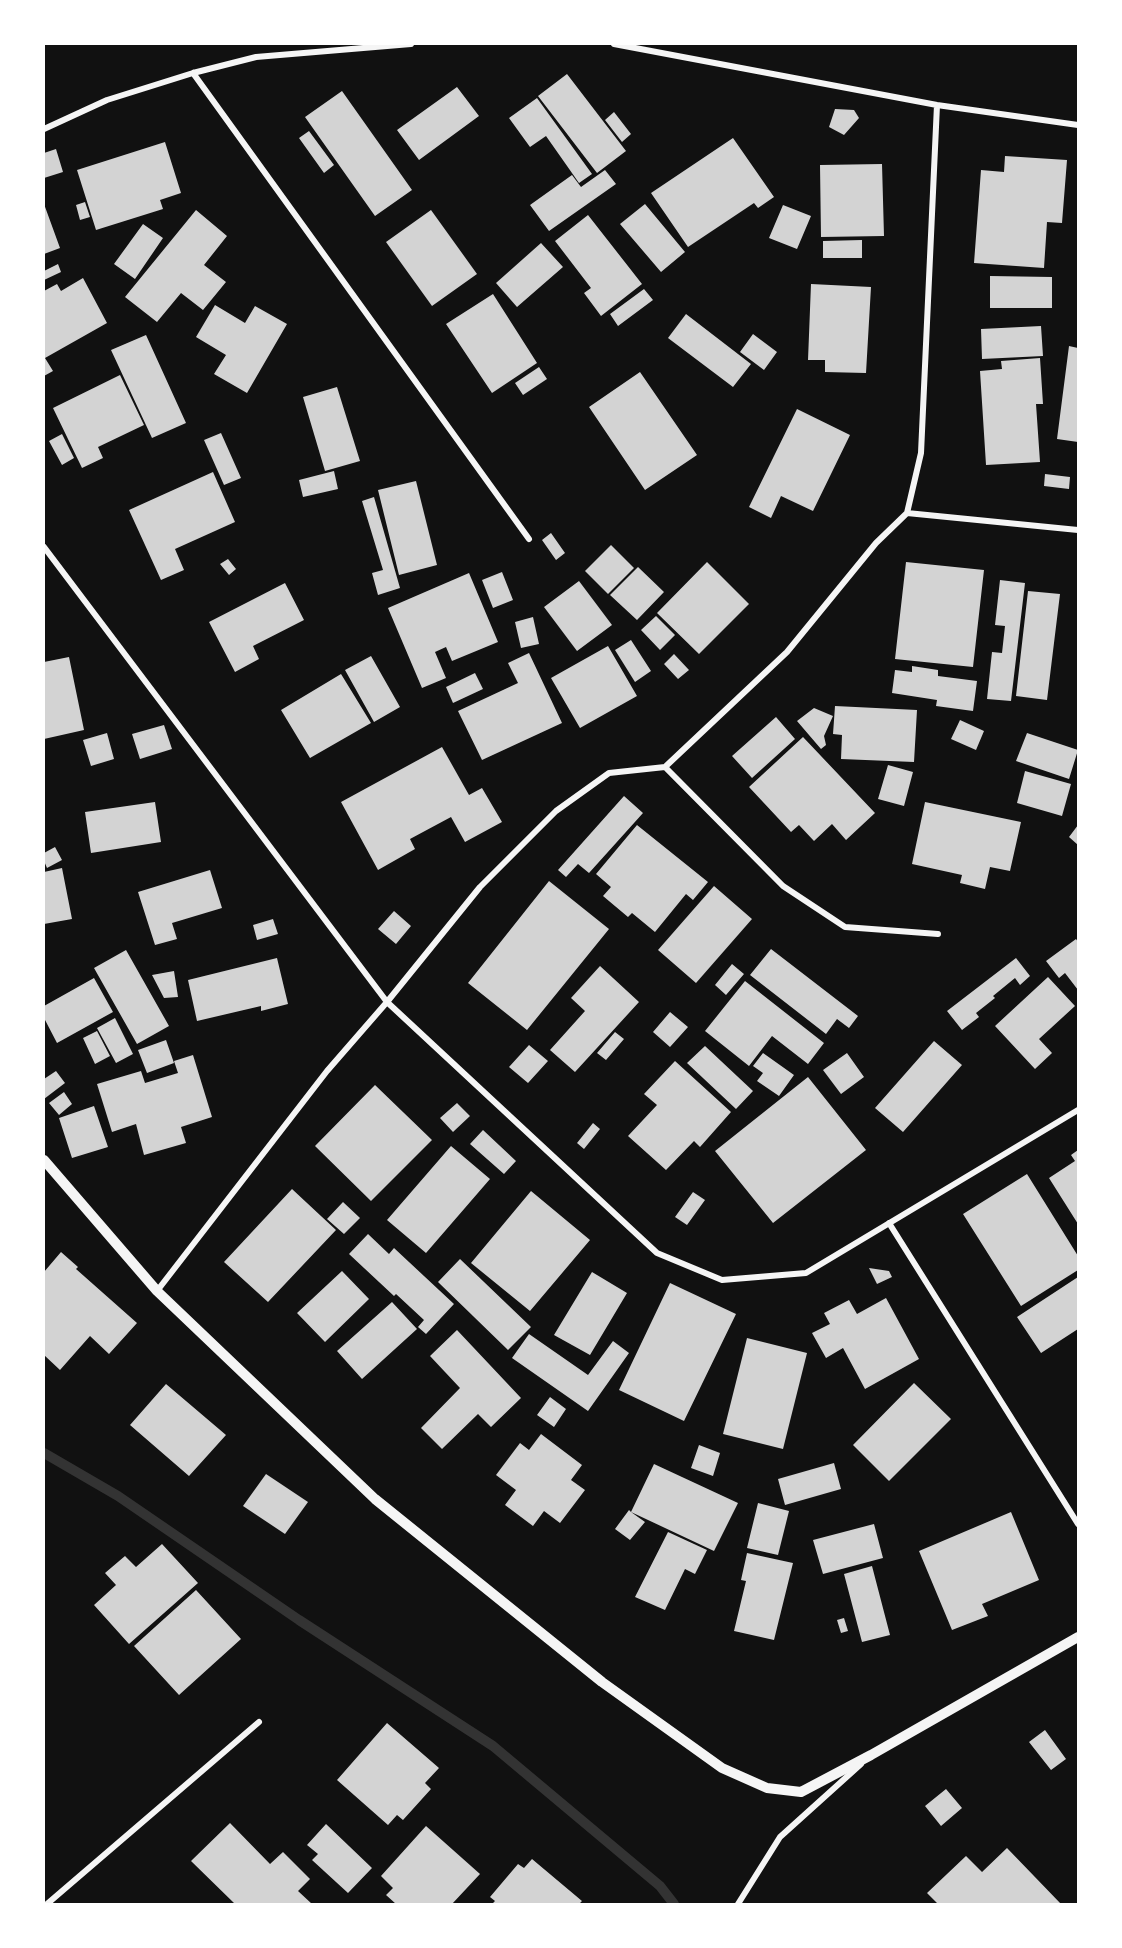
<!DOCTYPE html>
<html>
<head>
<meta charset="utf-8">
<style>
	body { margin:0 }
	#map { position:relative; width:1122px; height:1948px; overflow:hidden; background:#111; font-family:"Titillium Web",sans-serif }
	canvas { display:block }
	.frame { position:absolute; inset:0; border:45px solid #fff; pointer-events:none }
</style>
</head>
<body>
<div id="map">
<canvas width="1122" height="1948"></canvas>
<div class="frame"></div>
</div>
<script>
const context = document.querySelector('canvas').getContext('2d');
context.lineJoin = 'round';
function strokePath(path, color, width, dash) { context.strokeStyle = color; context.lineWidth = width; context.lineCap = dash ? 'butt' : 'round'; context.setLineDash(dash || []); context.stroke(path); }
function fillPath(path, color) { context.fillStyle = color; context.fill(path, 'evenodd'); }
strokePath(new Path2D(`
	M44,1453L118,1496L299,1620L493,1746L660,1886L674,1904`), '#333', 10);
fillPath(new Path2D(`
	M567,74L626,151L597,173L538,96Z
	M457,87L479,116L419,160L397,130Z
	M342,91L412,190L375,216L305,117Z
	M537,98L592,174L579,183L546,136L530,147L509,118Z
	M835,109L854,110L859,118L844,135L829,127Z
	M614,112L631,134L622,142L605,120Z
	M309,131L334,165L324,173L299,138Z
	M733,138L774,197L758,208L754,203L688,247L651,193Z
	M165,142L181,193L160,200L163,209L96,230L77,170Z
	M56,149L63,172L44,178V153Z
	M1005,156L1067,160L1062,223L1047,222L1044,268L974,263L981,170L1004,172Z
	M882,164L884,236L821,237L820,165Z
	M605,170L616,184L549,231L530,205L572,175L581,187Z
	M85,202L90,217L80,220L76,205Z
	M44,204L60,248L44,254Z
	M645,204L685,252L661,272L620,224Z
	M783,205L811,216L797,249L769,238Z
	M196,210L227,236L204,265L226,282L203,310L181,293L157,322L125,297Z
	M431,210L477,274L432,306L386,242Z
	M588,215L642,284L601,316L584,293L591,288L555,241Z
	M143,224L163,238L135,279L114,264Z
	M862,240V258H823V241Z
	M541,243L563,267L517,307L496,283Z
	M58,264L61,272L44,280V271Z
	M990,276L1052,277V308H990Z
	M83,278L107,323L45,358L53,371L44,376V291L57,284L61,291Z
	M811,284L871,287L866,373L825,372V360H808Z
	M644,289L653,300L618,326L610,314Z
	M493,294L537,363L492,393L446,324Z
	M215,305L245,323L255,306L287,324L247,393L214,374L226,355L196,337Z
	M686,314L751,364L733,387L668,338Z
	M1041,326L1043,356L982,359L981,329Z
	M753,334L777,352L764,370L740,352Z
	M146,335L186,423L152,438L111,350Z
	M1069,346L1078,348V442L1057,439Z
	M1040,358L1043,404H1036L1040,462L986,465L980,371L1002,369L1001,361Z
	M539,367L547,379L523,395L515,383Z
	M640,372L697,455L645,490L589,407Z
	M120,375L144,425L98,447L103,458L82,468L53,408Z
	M337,387L360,461L325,471L303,397Z
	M797,409L850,435L813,511L781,496L771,518L749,507Z
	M221,433L241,478L224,485L204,440Z
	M62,434L74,458L62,465L49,441Z
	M334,471L338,489L303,497L299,480Z
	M213,472L235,522L175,549L184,570L161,580L129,510Z
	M1045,474L1070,477L1069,489L1044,486Z
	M416,481L437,565L399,575L378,490Z
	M374,497L400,588L378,595L372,573L383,570L362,501Z
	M551,533L565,553L556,560L542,540Z
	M611,545L634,568L608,594L585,571Z
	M228,559L236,569L229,575L220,564Z
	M707,562L749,604L699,654L657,613Z
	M906,562L984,570L973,667L895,659Z
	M638,567L664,592L637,620L610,595Z
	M502,572L513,600L493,608L482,580Z
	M469,573L498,642L452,661L446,647L435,652L446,678L422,688L388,608Z
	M1000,580L1025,583L1011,701L987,699L992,652L1002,653L1005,626L995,625Z
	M579,581L612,625L577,651L544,607Z
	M285,583L304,620L253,646L259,659L235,672L209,622Z
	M1028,591L1060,594L1047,700L1016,696Z
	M656,616L675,635L660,650L641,630Z
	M533,617L539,644L521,648L515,622Z
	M631,640L651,671L635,682L615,650Z
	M608,646L637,696L580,728L551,678Z
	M529,653L562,723L482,760L458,711L518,683L508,663Z
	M674,654L689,670L678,679L664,664Z
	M371,656L400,707L374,722L345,670Z
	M69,657L84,730L44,739V662Z
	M912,666L938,670V676L977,681L973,711L936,706L937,700L892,693L895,670L912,672Z
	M475,673L483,689L453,703L446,687Z
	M341,674L371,723L310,758L281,710Z
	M835,706L917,710L914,762L841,759L842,735L833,734Z
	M814,708L833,716L824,736L826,745L821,749L797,721Z
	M776,717L795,739L752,778L732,756Z
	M960,720L984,731L976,750L951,739Z
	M164,725L172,749L140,759L132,734Z
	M107,733L114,759L91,766L83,740Z
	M1027,733L1078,750L1069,779L1016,761Z
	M803,737L875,813L846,840L832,824L814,841L799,825L791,832L749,787Z
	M442,747L469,795L482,788L502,822L465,842L451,817L410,839L415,849L378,870L341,802Z
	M888,765L913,772L904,806L878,799Z
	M1025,771L1071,784L1062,816L1017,803Z
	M624,796L643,813L589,873L578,864L566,877L558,870Z
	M155,802L161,842L91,853L85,812Z
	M925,802L1021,822L1010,871L990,867L985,889L960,883L962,875L912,864Z
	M637,825L708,882L693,900L686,894L655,932L632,913L628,917L603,896L611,887L596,874Z
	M1078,825V845L1069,837Z
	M55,847L62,860L47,868L44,861V853Z
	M62,868L72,919L44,924V872Z
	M210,870L222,908L172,923L177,939L155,945L138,892Z
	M549,881L609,929L527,1030L468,983Z
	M714,886L752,919L696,983L658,950Z
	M394,911L411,926L396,944L378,929Z
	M273,919L278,934L257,940L253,925Z
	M1076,939L1078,942V990L1065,973L1059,978L1046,961Z
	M771,949L858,1016L849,1028L837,1019L826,1034L750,975Z
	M126,950L169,1026L137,1044L94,968Z
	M277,958L288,1004L261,1011V1006L197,1021L188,980Z
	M1016,958L1030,976L1020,985L1015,978L993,996L995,998L976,1013L979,1017L962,1030L947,1011Z
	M732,964L744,974L726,995L715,985Z
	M600,966L639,1002L575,1072L550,1050L585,1011L571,998Z
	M174,971L178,997L164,998L152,975Z
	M1048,977L1075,1006L1039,1039L1052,1053L1035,1069L995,1026Z
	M94,978L113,1012L57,1043L44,1018V1006Z
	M745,981L824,1043L808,1064L772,1036L749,1066L705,1031Z
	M670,1012L688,1027L670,1047L653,1032Z
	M115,1018L133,1054L116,1063L97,1028Z
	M97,1031L110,1056L95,1064L83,1038Z
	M615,1032L624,1039L606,1060L597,1053Z
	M166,1040L174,1063L147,1073L138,1050Z
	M934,1041L962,1065L903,1132L875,1108Z
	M529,1045L548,1061L528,1083L509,1067Z
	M705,1046L753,1091L736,1109L687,1063Z
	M763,1053L794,1075L779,1096L757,1081L763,1073L753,1066Z
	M847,1053L864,1077L841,1094L823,1070Z
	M193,1055L212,1117L181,1127L186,1143L144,1155L136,1124L112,1132L97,1084L141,1071L145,1083L178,1073L174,1061Z
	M675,1061L731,1112L700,1147L694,1141L666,1170L628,1136L657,1105L644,1094Z
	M56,1071L65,1083L44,1099V1079Z
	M808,1077L866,1150L773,1223L715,1151Z
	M375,1085L432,1140L371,1201L315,1146Z
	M64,1092L72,1104L59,1115L49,1103Z
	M457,1103L470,1116L453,1132L440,1118Z
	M94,1106L108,1147L72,1158L59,1118Z
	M593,1123L600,1129L584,1149L577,1143Z
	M483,1130L516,1161L504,1174L470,1144Z
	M451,1146L490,1179L426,1253L387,1220Z
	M1078,1150V1224L1049,1178L1075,1161L1071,1155Z
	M1027,1174L1078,1256V1270L1021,1306L963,1214Z
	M292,1189L336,1230L268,1302L224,1262Z
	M531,1191L590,1240L530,1311L471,1263Z
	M693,1192L705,1200L687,1225L675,1217Z
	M343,1202L360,1218L344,1234L327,1219Z
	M368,1234L389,1254L394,1248L454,1304L426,1334L418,1327L424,1320L396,1294L394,1296L349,1254Z
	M61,1252L78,1267L76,1269L137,1323L109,1354L90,1336L60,1370L44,1355V1272Z
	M460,1259L531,1327L508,1350L438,1282Z
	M869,1268L889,1271L892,1277L877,1284Z
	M342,1271L369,1299L325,1342L297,1313Z
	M592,1272L627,1293L590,1355L554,1335Z
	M1078,1277V1329L1041,1353L1017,1317Z
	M670,1283L736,1314L684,1421L619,1390Z
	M886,1298L919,1359L865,1389L843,1348L826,1358L812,1333L830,1324L824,1313L849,1300L857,1314Z
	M392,1302L417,1329L362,1379L337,1351Z
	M457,1330L521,1398L491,1427L478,1414L442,1449L421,1428L460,1388L430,1356Z
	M529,1334L588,1375L613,1341L629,1353L588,1411L512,1358Z
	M747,1338L807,1353L783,1449L723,1434Z
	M914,1383L951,1419L889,1481L853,1445Z
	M166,1384L226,1435L189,1476L130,1425Z
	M550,1397L566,1409L554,1427L537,1415Z
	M541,1434L582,1465L571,1480L585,1490L560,1523L544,1511L533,1526L505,1505L516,1490L496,1475L520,1443L529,1450Z
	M699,1445L720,1453L713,1476L691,1468Z
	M834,1463L841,1489L785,1505L778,1479Z
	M654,1464L738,1503L714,1551L631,1512L645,1522L630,1540L615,1529L629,1510L631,1512Z
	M266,1474L308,1502L285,1534L243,1506Z
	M758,1503L789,1511L778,1555L747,1548Z
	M1011,1512L1039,1580L982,1604L988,1616L952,1630L919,1551Z
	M874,1524L883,1558L823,1574L813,1540Z
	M668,1532L707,1550L695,1574L685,1569L665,1610L635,1597Z
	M162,1544L198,1583L129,1644L94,1605L116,1585L105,1573L125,1556L136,1567Z
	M747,1553L793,1563L774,1640L734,1631L746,1581L741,1580Z
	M872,1566L890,1635L862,1642L844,1574Z
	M196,1590L241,1639L179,1695L134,1646Z
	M844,1618L848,1631L841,1633L837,1620Z
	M387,1723L439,1768L425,1783L431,1789L403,1820L397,1815L388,1825L337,1780Z
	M1045,1730L1066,1759L1051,1770L1029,1742Z
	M946,1789L962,1808L941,1826L925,1806Z
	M230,1823L270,1864L283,1852L310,1879L298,1891L312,1904H235L191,1861Z
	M326,1824L372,1868L348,1893L312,1860L318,1854L307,1845Z
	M426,1826L480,1874L452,1904H396L386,1895L393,1888L381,1876Z
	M1007,1848L1061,1904H938L927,1893L966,1856L982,1872Z
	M532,1859L582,1901L579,1904H492L495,1901L490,1897L518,1864L524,1868Z`), '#d3d3d3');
strokePath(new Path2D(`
	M614,44L937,105L1078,125
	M193,73L529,539
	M44,129L107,100L193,73L256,57L411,44
	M907,513L1078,530
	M44,547L387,1002L657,1253L722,1280L806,1273L1078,1110
	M665,767L783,886L845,927L938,934
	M889,1223L1078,1524
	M157,1291L327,1071L387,1002L480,887L556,811L609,773L665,767L787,652L876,543L907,513L921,453L937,105
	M47,1904L259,1722
	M738,1904L780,1837L861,1764`), '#f5f5f5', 6);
strokePath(new Path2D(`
	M44,1160L157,1291L375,1499L602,1682L722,1768L767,1788L801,1792L871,1755L1078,1637`), '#f5f5f5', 10);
</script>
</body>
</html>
